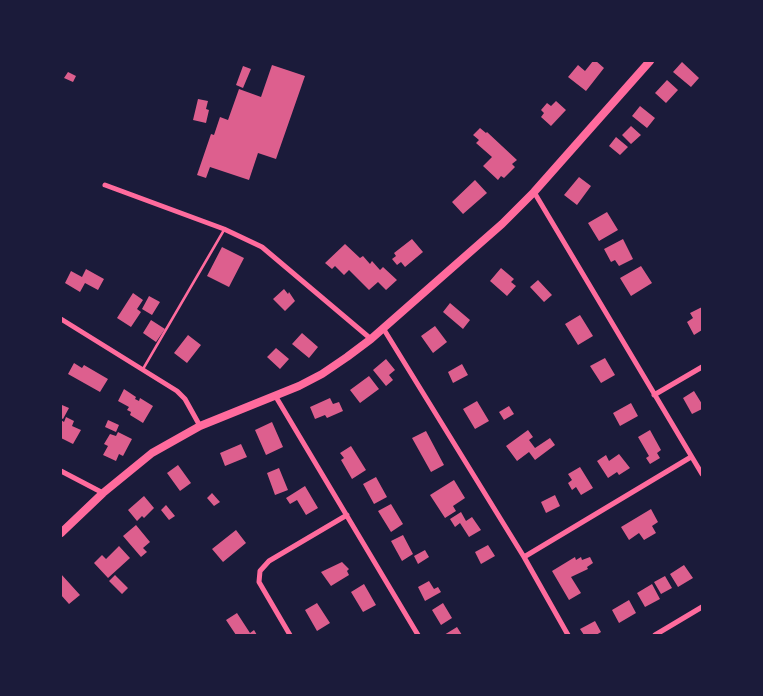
<!DOCTYPE html>
<html>
<head>
<meta charset="utf-8">
<style>
	body { margin:0 }
	#map { position:relative; width:763px; height:696px; overflow:hidden; background:#1b1b3a; font-family:Mulish,sans-serif }
	canvas { display:block }
	.frame { position:absolute; inset:0; border:62px solid #1b1b3a; pointer-events:none }
</style>
</head>
<body>
<div id="map">
<canvas width="763" height="696"></canvas>
<div class="frame"></div>
</div>
<script>
const context = document.querySelector('canvas').getContext('2d');
context.lineJoin = 'round';
function fillPath(path, color) { context.fillStyle = color; context.fill(path, 'evenodd'); }
function strokePath(path, color, width, dash) { context.strokeStyle = color; context.lineWidth = width; context.lineCap = dash ? 'butt' : 'round'; context.setLineDash(dash || []); context.stroke(path); }
fillPath(new Path2D(`
	M593,61H596L604,68L586,91L568,77L578,65L585,71Z
	M682,62L699,78L691,87L673,72Z
	M272,65L305,76L276,159L258,153L249,180L210,167L206,178L197,175L211,134L214,135L220,117L228,120L239,89L261,97Z
	M243,66L251,69L243,88L236,85Z
	M68,72L76,76L73,82L64,78Z
	M667,80L678,90L666,103L655,93Z
	M198,99L208,101L206,109L209,110L206,123L193,120Z
	M556,101L566,110L551,126L541,117L544,113L541,110L547,103L551,106Z
	M640,106L655,118L647,128L632,116Z
	M631,126L641,135L631,144L622,135Z
	M480,128L486,133L487,132L517,160L512,164L515,167L504,178L501,176L498,180L483,166L492,157L476,143L479,140L473,135Z
	M616,137L628,147L620,155L609,146Z
	M579,177L591,186L577,205L564,195Z
	M475,180L487,193L463,214L452,202Z
	M607,212L618,230L599,241L588,223Z
	M412,239L423,252L405,267L401,262L397,265L392,259L396,256L394,253Z
	M623,239L633,259L619,266L615,260L611,262L604,249Z
	M345,244L360,258L363,256L370,264L372,261L380,270L383,267L397,280L386,290L378,282L369,290L349,270L344,275L335,266L332,269L325,263Z
	M222,247L244,258L229,287L207,276Z
	M641,266L652,283L631,296L620,278Z
	M501,268L514,279L511,282L516,286L507,296L490,281Z
	M86,269L104,279L98,290L85,283L80,292L65,283L71,271L82,277Z
	M538,280L552,295L544,302L530,287Z
	M284,289L288,294L289,292L295,301L285,311L273,299Z
	M133,293L143,300L137,309L141,312L131,327L117,318Z
	M149,296L160,302L152,315L142,309Z
	M450,303L470,320L463,329L443,312Z
	M702,307V330L694,335L687,322L693,318L690,313Z
	M580,315L593,336L578,345L565,324Z
	M151,320L165,329L156,342L143,333Z
	M435,326L447,342L433,353L421,336Z
	M302,333L318,347L309,358L292,344Z
	M188,335L201,345L187,363L174,353Z
	M276,348L289,359L280,369L267,357Z
	M605,358L615,375L601,383L590,366Z
	M386,359L395,370L389,375L393,380L386,386L373,370Z
	M74,363L82,368L84,365L108,379L100,392L68,374Z
	M462,364L468,375L453,383L448,372Z
	M369,376L379,389L360,403L350,390Z
	M124,389L136,397L135,399L139,401L140,398L153,406L143,423L130,415L131,412L127,410L129,407L118,401Z
	M694,391L702,404V409L692,414L683,398Z
	M330,398L333,404L339,402L343,411L327,418L325,415L315,419L310,407Z
	M477,401L489,421L475,429L463,409Z
	M631,403L638,416L620,426L613,413Z
	M62,405L69,408L63,419L61,418Z
	M509,406L514,414L504,420L499,412Z
	M66,417L74,421L72,426L81,430L73,444L61,438V420L64,422Z
	M108,420L119,425L116,432L105,427Z
	M272,422L283,447L266,455L255,430Z
	M528,430L533,437L529,440L535,448L550,438L555,445L535,460L529,452L517,461L506,446Z
	M650,430L661,450L657,453L660,458L650,464L646,458L649,456L638,437Z
	M426,431L444,465L431,472L412,438Z
	M118,432L132,439L123,456L119,454L116,461L103,455L108,446L104,444L110,434L116,436Z
	M241,444L247,457L225,466L220,453Z
	M351,446L366,470L352,479L341,460L344,458L340,453Z
	M619,454L630,468L619,475L617,472L608,478L597,461L606,455L609,461Z
	M178,465L191,483L180,491L167,473Z
	M580,467L593,488L581,495L576,487L572,490L568,483L572,480L568,474Z
	M279,468L288,490L275,495L267,473Z
	M376,477L387,497L374,504L363,484Z
	M454,480L465,498L453,506L456,511L445,518L430,495Z
	M305,486L318,508L306,515L297,500L290,504L286,498Z
	M212,493L220,502L214,506L207,498Z
	M555,495L560,506L546,513L541,502Z
	M144,496L154,508L144,518L142,516L137,521L128,510Z
	M391,504L403,524L391,532L378,511Z
	M166,505L175,516L169,520L161,510Z
	M651,509L658,522L652,526L656,533L644,540L639,533L629,540L621,527Z
	M461,512L466,521L472,517L481,530L469,537L460,523L455,527L450,519Z
	M136,525L150,542L143,548L147,552L141,557L123,536Z
	M236,530L246,543L223,562L212,549Z
	M403,535L413,554L402,561L391,541Z
	M488,545L495,556L481,564L475,552Z
	M119,546L130,558L108,578L94,563L102,555L106,559Z
	M425,550L429,557L418,564L414,556Z
	M575,557L576,560L581,557L582,560L590,557L593,563L587,567L588,569L571,577L581,593L569,600L552,571Z
	M342,562L349,569L347,571L349,575L331,586L321,572Z
	M684,565L693,578L678,587L670,574Z
	M61,574L80,595L69,604L61,595Z
	M115,575L128,588L122,594L109,581Z
	M665,576L672,588L661,594L654,582Z
	M429,581L434,589L438,587L441,592L425,601L418,587Z
	M364,584L376,605L363,612L351,592Z
	M652,584L660,599L645,607L637,593Z
	M629,600L636,613L619,623L612,610Z
	M317,603L330,623L317,631L305,610Z
	M443,603L452,618L441,625L432,610Z
	M237,613L250,633L254,630L257,635H236L226,620Z
	M595,621L601,632L596,635H584L580,629Z
	M457,627L462,635H444Z`), '#dd5f8e');
strokePath(new Path2D(`
	M143,369L224,230`), '#ff6b9d', 2.5);
strokePath(new Path2D(`
	M105,185L224,229L262,247L371,339
	M534,192L702,474
	M61,319L177,391L185,399L200,426
	M383,328L524,557L568,635
	M654,395L702,367
	M276,397L418,635
	M61,471L103,493
	M524,557L691,457
	M290,635L259,582L260,571L269,561L347,515
	M655,635L702,607`), '#ff6b9d', 5);
strokePath(new Path2D(`
	M61,533L103,493L152,453L200,426L299,386L322,374L347,357L371,339L502,224L534,192L650,61`), '#ff6b9d', 8);
</script>
</body>
</html>
